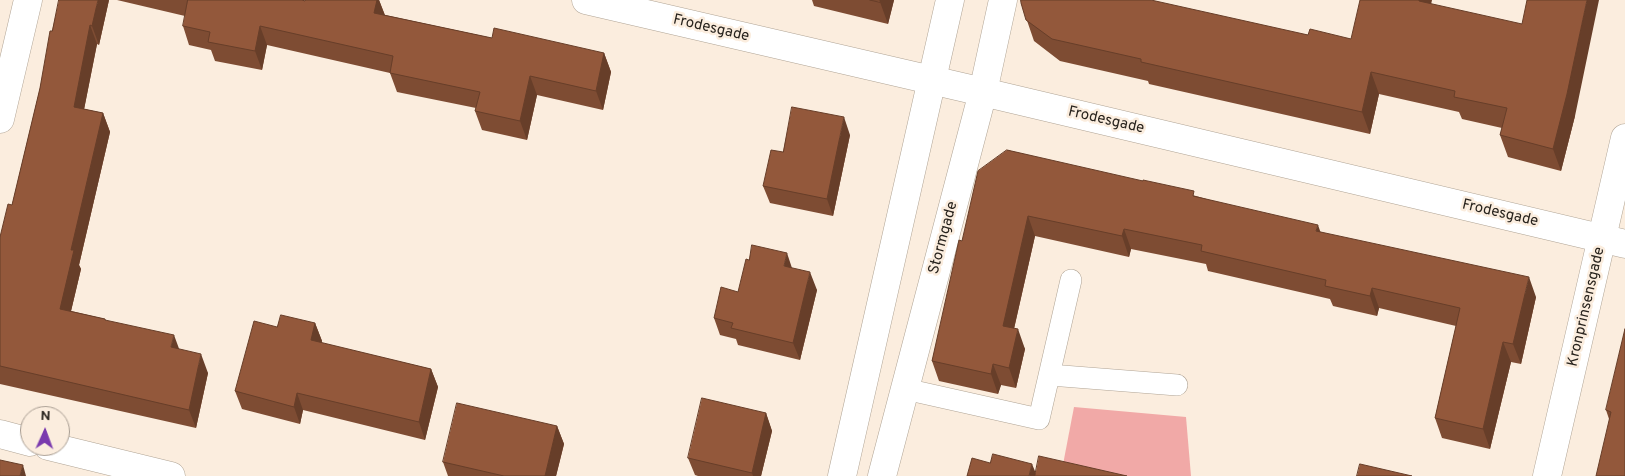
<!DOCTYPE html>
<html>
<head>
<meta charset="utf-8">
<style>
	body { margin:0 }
	#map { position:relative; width:1625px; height:476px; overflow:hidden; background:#fbedde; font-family:Overpass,sans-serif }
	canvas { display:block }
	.north { position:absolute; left:20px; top:406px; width:50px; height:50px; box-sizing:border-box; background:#fbedde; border:1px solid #a79c91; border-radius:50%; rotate:2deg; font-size:14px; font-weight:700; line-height:20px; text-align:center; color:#28231d }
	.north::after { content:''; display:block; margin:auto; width:18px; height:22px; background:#7a3aae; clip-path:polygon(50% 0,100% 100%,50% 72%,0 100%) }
</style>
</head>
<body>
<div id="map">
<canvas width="1625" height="476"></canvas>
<div class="north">N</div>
</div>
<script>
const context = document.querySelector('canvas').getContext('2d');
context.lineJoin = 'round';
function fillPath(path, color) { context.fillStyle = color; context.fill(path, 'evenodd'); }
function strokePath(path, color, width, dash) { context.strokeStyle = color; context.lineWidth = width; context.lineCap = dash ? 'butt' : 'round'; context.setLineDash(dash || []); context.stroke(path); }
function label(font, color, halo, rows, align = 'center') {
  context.font = font + ' Overpass,sans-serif'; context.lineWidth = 5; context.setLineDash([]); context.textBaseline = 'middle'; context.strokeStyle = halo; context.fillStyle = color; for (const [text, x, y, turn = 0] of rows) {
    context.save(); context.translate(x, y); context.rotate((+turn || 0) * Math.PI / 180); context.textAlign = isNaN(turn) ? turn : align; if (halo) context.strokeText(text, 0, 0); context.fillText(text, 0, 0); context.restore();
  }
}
fillPath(new Path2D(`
	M1074,407L1186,417L1191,476H1066L1061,475Z`), '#f1a9a7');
const service = new Path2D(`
	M1050,375L1177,385
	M905,389L1039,419L1071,280`);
const minor = new Path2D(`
	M0,119L28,0
	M0,434L30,442
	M48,446L171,476
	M1547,476L1625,138`);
const tertiary = new Path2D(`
	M842,476L950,0
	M882,476L983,92L1003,0`);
const secondary = new Path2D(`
	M586,0L983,92L1625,244`);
strokePath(service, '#b0a495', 22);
strokePath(minor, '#b0a495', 29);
strokePath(tertiary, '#b0a495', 29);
strokePath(secondary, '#b0a495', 29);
strokePath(service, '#fff', 21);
strokePath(minor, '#fff', 28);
strokePath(tertiary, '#fff', 28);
strokePath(secondary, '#fff', 28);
fillPath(new Path2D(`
	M109,0L99,45L97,44L84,109L103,113L110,132L79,265L81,269L71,311L105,319L106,321L179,349L208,373L196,428L0,384V237L12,205L40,88L52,31Z
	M117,0H302L305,1V0H379L385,15L492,38L604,53L611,72L603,110L537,95L527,140L482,130L475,111L476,108L397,92L390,73L267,45L262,70L215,61L211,50L189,45L183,26L185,16Z
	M812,0H894L888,24L814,6Z
	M1021,3L1308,35L1351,39L1431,4L1575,116L1561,171L1508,157L1500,135L1502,128L1462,119L1459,112L1379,94L1370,134L1149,84L1148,81L1060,61L1034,41Z
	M850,135L833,216L770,203L763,186L783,152Z
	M1007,150L1196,196L1320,232L1536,297L1521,364L1511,362L1490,449L1442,438L1435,418L1456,326L1379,308L1377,316L1333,306L1330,299L1208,271L1206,264L1131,249L1129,257L1035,236L1014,329L1025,349L1016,388L1001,385L998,394L939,381L932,361L962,241Z
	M792,268L817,290L800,360L738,345L736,339L720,335L714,318L738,292Z
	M315,323L322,341L321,343L431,369L438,387L425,440L303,410L300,424L242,409L235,391L277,327Z
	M1625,329V476L1609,419L1606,410Z
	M766,413L772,431L761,476H698L695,475L688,458Z
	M557,426L564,444L556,476H448L443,462Z`), '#7e4c33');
fillPath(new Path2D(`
	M98,0H109L99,45L92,26Z
	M377,0H379L385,16L374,13Z
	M880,0H894L888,24L880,2Z
	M1419,0H1432L1427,23L1419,1Z
	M1587,0H1599L1575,116L1561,171L1553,149Z
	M90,25L97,44L81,125L74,107Z
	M260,26L267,45L262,70L255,51Z
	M604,53L611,72L603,110L596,91Z
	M1371,72L1379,94L1370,134L1362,112Z
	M530,76L537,95L527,140L520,121Z
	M103,113L110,132L79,265L81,269L67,328L60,309L71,250Z
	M844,117L850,135L833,216L827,199Z
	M1028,216L1035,236L1010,346L1003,326Z
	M1318,225L1325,245L1316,231Z
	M1124,229L1131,249L1129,257L1122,236Z
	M787,253L793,271L784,266Z
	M810,272L817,290L800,360L793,343Z
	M1529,277L1536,297L1521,364L1513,344Z
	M1372,288L1379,308L1377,316L1370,296Z
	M315,323L322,341L317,358L311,340Z
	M1018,329L1025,349L1016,388L1009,368Z
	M174,335L181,354L171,347Z
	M1503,342L1511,362L1490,449L1483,429Z
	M201,354L208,373L196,428L189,410Z
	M993,364L1001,385L998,394L991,374Z
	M431,369L438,387L425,440L419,422Z
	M297,393L303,410L300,424L294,407Z
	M766,413L772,431L761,476H753L752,473Z
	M557,426L564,444L556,476H545Z
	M1032,464L1037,476H1029Z
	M23,465L26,476H20Z`), '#673e29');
const building = new Path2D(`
	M59,0H98L92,26L90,25L74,107L103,113L71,250H74L60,309L105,319V320L174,335L171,347L201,354L189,410L0,366V237L8,204L12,205L40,88L50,31H52Z
	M188,0H302L305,1V0H377L374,13L492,38L494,28L604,53L596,91L530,76L520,121L475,111L480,92L390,73L393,56L260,26L255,51L208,42L210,32L183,26Z
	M870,0H880V2Z
	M1021,0H1151L1308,35L1310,29L1351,39L1360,0H1419V1L1522,24L1527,0H1587L1567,94L1553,149L1500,135L1507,108L1454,97L1455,91L1371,72L1362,112L1141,62V59L1052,39L1026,20L1021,3Z
	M792,107L844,117L827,199L763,186L771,150L783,152Z
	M1007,150L1143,181V180L1194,191L1193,196L1318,225L1316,231L1529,277L1513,344L1503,342L1483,429L1435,418L1460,308L1372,288L1370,296L1325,286L1326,280L1201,251L1202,245L1124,229L1122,236L1028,216L1003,326L1018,329L1009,368L993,364L991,374L932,361L959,240L962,241L978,171Z
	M752,245L787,253L784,266L810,272L793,343L731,328L733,323L714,318L721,287L738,292L746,259L749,260Z
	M281,315L315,323L311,340L431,369L419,422L297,393L294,407L235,391L254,321L277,327Z
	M1625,329V476H1596L1611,412L1606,410Z
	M702,398L766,413L752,473L688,458Z
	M457,403L557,426L545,476H504L443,462Z
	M993,454L1032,464L1029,476H967L972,458L990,463Z
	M1039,456L1127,476H1035Z
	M0,460L23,465L20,476H0Z
	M1360,464L1412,476H1357Z`);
fillPath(building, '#93583b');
strokePath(building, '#673e29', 1);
label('15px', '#28231d', '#fbedde', [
	["Frodesgade",711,29,13],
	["Frodesgade",1106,121,13],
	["Frodesgade",1500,214,13],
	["Stormgade",944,238,-75],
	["Kronprinsensgade",1587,307,-77]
]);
</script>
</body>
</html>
